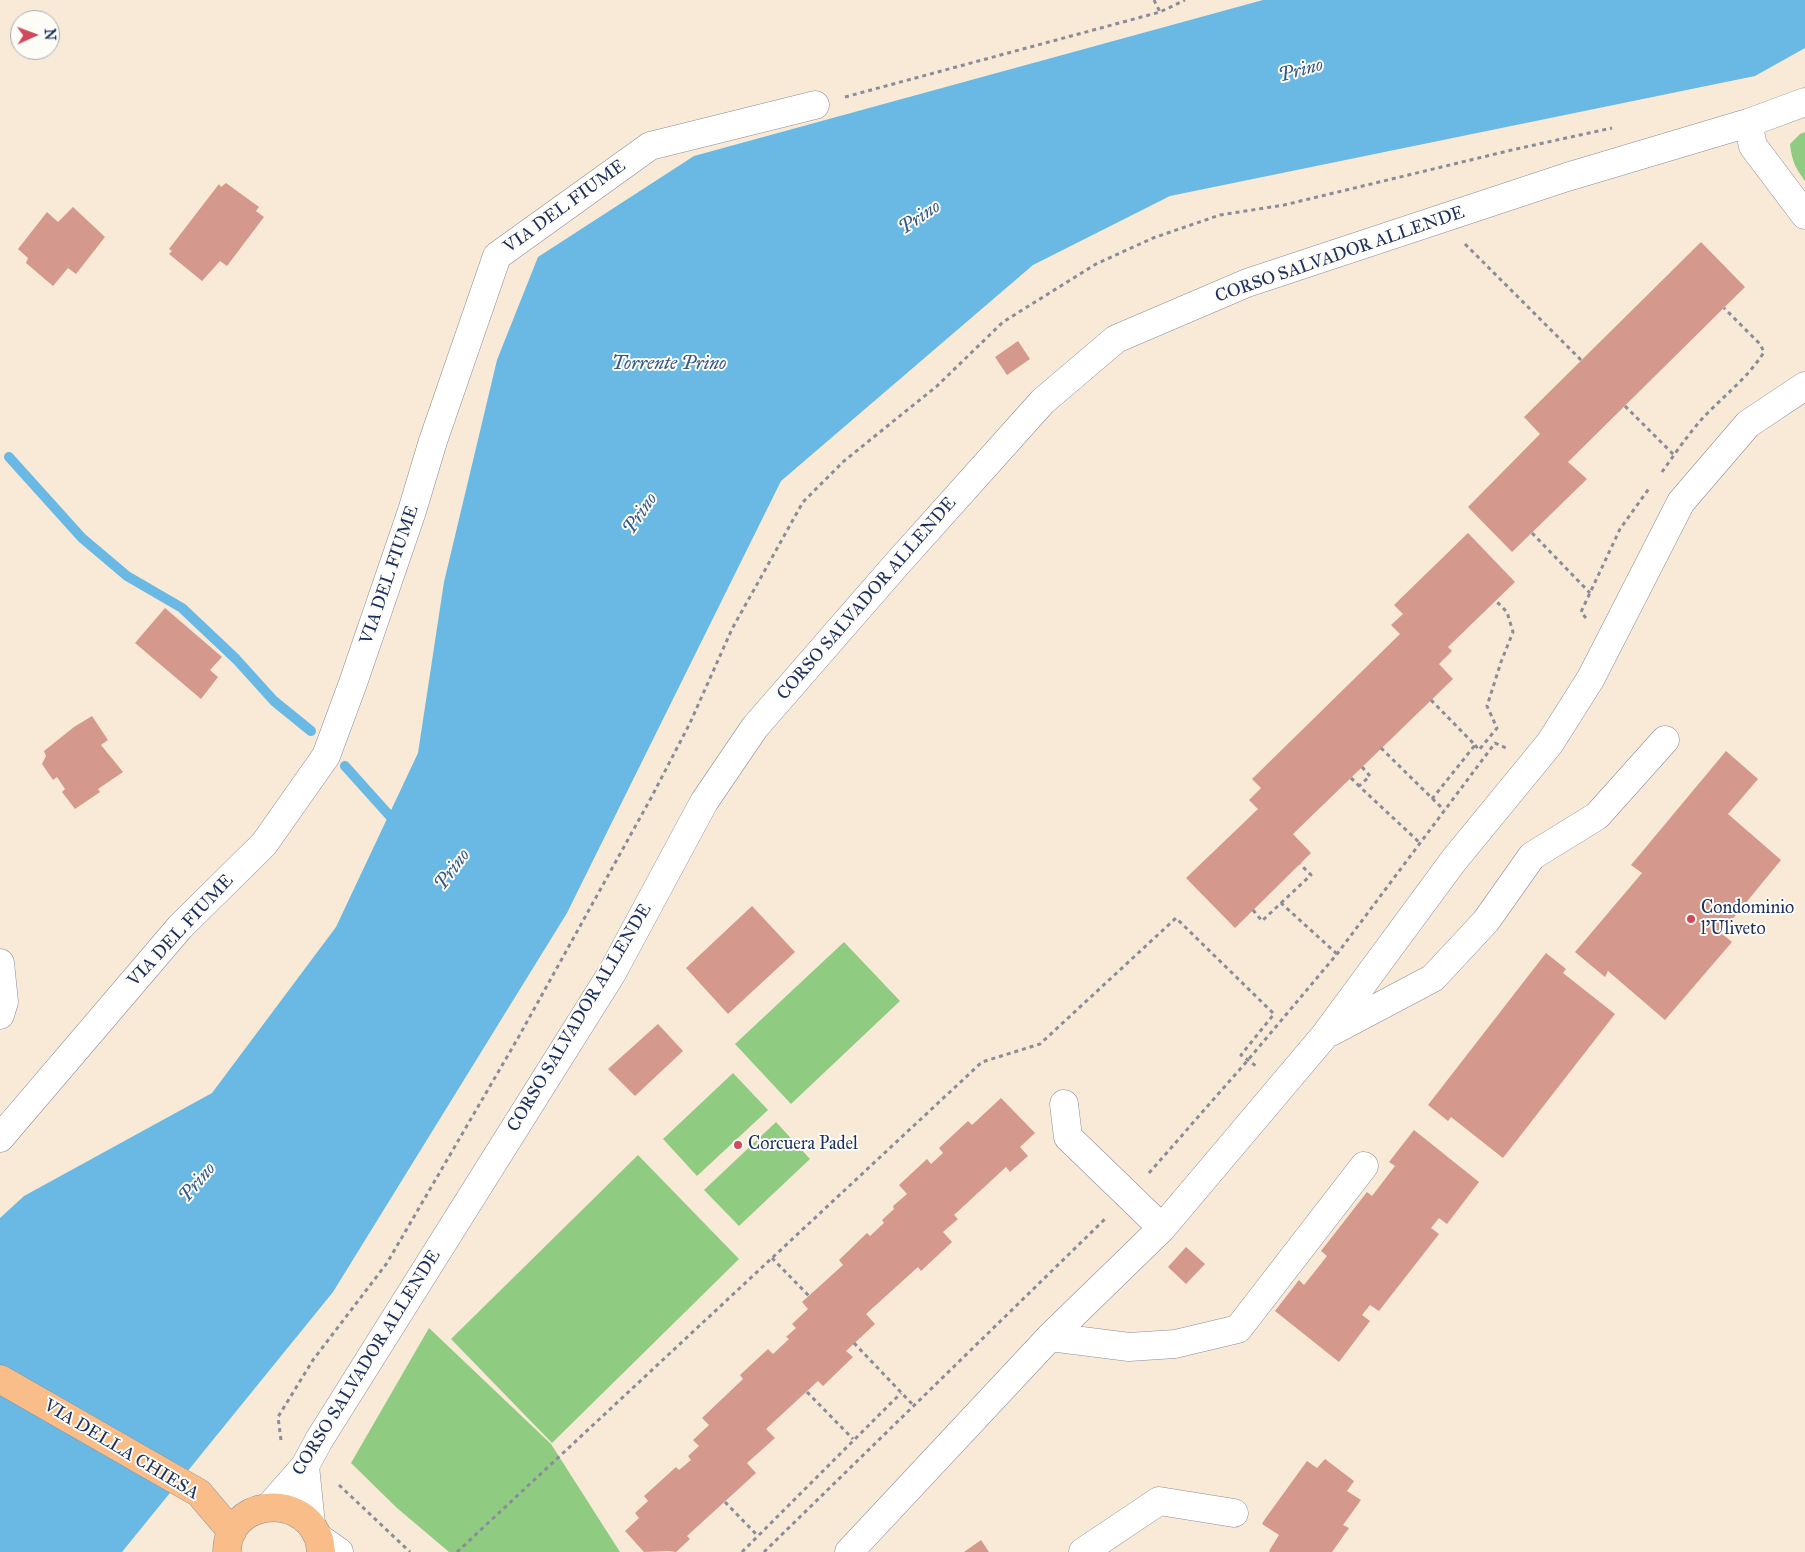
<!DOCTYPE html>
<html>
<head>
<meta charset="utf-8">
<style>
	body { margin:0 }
	#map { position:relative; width:1805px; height:1552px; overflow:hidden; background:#f8ead7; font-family:"IM FELL Great Primer",serif }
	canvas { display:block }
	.north { position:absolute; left:10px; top:10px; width:50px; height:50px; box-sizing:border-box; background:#fdfcf7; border:1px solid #a3aaba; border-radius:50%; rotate:88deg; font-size:14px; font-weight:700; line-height:20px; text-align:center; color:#1b2f5e }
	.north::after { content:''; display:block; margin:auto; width:18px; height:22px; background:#d1495b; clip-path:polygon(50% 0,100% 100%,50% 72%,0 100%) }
</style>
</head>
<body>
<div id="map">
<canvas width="1805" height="1552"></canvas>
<div class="north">N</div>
</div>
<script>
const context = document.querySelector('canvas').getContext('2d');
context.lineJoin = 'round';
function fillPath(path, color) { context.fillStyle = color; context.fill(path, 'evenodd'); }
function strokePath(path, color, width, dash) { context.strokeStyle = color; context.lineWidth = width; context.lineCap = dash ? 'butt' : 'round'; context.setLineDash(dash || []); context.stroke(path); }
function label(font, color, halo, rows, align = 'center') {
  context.font = font + ' "IM FELL Great Primer",serif'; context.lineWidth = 4; context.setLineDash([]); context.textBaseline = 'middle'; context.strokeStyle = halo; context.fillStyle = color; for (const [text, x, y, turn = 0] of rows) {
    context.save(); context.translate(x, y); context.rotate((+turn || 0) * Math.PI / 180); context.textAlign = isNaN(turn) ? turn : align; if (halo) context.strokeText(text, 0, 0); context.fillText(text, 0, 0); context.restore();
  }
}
fillPath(new Path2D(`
	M1805,132V181C1795,167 1792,161 1790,144L1800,134Z
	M844,942L900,1001L791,1104L735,1044Z
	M733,1073L768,1110L697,1176L663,1139Z
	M776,1122L810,1159L739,1226L704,1190Z
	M638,1155L739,1259L552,1443L451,1339Z
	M429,1328L551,1444L620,1552H449L397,1508L351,1463Z`), '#8fcc81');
fillPath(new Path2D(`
	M1263,0H1805V48L1755,76L1170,196L1033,265L781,481L567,913L333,1292L122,1552H0V1218L24,1196L212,1093L336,927L418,753L444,582L497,360L538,257L694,156Z`), '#6ab8e4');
strokePath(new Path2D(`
	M9,457L82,538L127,576L182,608L236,659L274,701L311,731
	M345,766L389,815L399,824`), '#6ab8e4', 10);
fillPath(new Path2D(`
	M226,183L259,207L256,211L264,217L227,266L220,261L202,281L169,254L172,251L169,249L219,184L221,187Z
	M73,207L105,237L76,274L68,268L53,286L26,263L28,258L18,249L47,212L58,222Z
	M1701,242L1745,287L1568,462L1587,479L1512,552L1468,507L1540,434L1524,417Z
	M1018,341L1030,359L1007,375L995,357Z
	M1468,533L1515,582L1448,647L1452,651L1439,664L1453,679L1293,834L1311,853L1235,928L1186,878L1258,809L1249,800L1261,788L1252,779L1400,634L1391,625L1403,614L1394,605Z
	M165,608L222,657L210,670L218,677L201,699L135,643Z
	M92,716L108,740L101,745L123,772L98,789L100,792L75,809L62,792L65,789L57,777L53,780L42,764L46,756L44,751L74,727Z
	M1726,751L1758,779L1728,814L1781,860L1721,933L1732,942L1665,1020L1608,971L1605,977L1575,952L1642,873L1631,865Z
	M752,906L795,952L728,1014L686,968Z
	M1546,953L1566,969L1563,973L1615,1014L1503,1158L1451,1117L1448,1121L1428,1105Z
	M658,1024L683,1051L635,1096L608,1069Z
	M1001,1098L1035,1133L1020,1147L1028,1156L1010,1172L1006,1167L954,1215L958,1219L943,1232L952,1242L921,1271L918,1267L866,1314L875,1324L846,1351L853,1357L823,1386L818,1381L766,1429L775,1438L747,1463L756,1473L687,1536L690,1539L676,1552L669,1551L644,1552L625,1531L639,1518L635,1513L648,1501L644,1496L676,1467L679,1470L691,1460L688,1456L699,1446L693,1440L709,1425L702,1418L743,1379L740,1375L768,1349L773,1354L789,1339L786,1337L796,1328L792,1324L808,1309L802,1302L843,1265L839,1260L867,1233L870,1236L884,1223L882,1220L894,1209L893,1206L907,1194L899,1185L927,1159L931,1164L943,1153L939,1148L968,1121L972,1125Z
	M1414,1130L1479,1182L1447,1224L1439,1218L1431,1228L1439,1234L1379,1311L1370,1305L1362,1315L1370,1321L1339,1362L1275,1311L1299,1280L1304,1285L1316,1270L1327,1256L1321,1251L1367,1192L1372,1196L1395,1166L1389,1162Z
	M1186,1247L1205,1264L1186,1284L1168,1267Z
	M1325,1459L1354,1481L1347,1491L1361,1500L1343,1525L1349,1528L1332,1552H1270L1269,1551L1279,1535L1262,1524L1265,1519L1307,1461L1317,1468Z
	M981,1540L989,1552H964Z`), '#d4988c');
const minor = new Path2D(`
	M1748,123L1753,146L1805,215
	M0,963L4,1002L0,1015
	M1331,1032L1433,978L1486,921L1532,856L1597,816L1665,740
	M1064,1104L1068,1137L1162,1228
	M0,1138L180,927L264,844L326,756L353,683L412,511L433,441L497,256L650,146L815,105
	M1050,1337L1129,1347L1175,1344L1238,1329L1364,1166
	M305,1466L311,1524
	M269,1507L305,1466L319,1440L612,973L704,802L755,727L896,565L1043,401L1116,339L1247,283L1567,177L1748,123L1805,102
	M319,1538L339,1552
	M849,1552L1050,1337L1162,1228L1325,1035L1454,860L1550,743L1591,678L1681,502L1748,424L1805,386
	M1083,1552L1159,1501L1234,1513`);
const major = new Path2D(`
	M0,1379L199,1493L232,1532
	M227,1552C227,1501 299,1491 318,1537C320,1541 320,1547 321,1552`);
strokePath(minor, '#8a8c9a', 29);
strokePath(major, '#8a8c9a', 29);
strokePath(new Path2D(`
	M1154,0L1160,12
	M845,97L1160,12L1185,0
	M1465,244L1581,360
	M1625,406L1674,455
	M1662,472C1674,455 1687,436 1701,420C1722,397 1748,378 1764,352L1760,344L1724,308
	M1532,533L1590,593
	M1586,618L1581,612L1620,529L1650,487
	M1431,700L1475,745L1432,799
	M1475,745L1479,750L1497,728L1487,706L1501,662L1513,632L1507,612L1496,601
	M1381,748L1444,810
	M1362,767L1370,776L1359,786L1420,843
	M1351,778L1359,786
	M1281,903L1311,875L1300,864
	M1253,910L1262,921L1281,903L1337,954
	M1149,1173L1248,1060L1337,954L1495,743L1506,748
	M772,1258L809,1296
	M854,1343L914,1406
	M807,1392L853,1439
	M281,1440L278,1417L313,1360L387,1263L518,1038L651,798L690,723L732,629L803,502L844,461L937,386L1003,322L1096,264L1153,238L1220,215L1284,205L1516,149L1612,128
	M339,1485L410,1552
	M725,1502L757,1535
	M457,1552L982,1062L1040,1044L1176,918L1274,1014L1241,1055L1256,1066
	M742,1552L901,1393
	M764,1552L1105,1219`), '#8a8c9a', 3, [4, 4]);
strokePath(minor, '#fff', 28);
strokePath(major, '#f8bd89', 28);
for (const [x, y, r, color] of [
	[1691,919,5,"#d1495b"],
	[738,1145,5,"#d1495b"]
]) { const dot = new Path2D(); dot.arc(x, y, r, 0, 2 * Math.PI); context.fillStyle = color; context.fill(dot); strokePath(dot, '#fdfcf7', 2); }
label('18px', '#1b2f5e', '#fdfcf7', [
	["VIA DEL FIUME",565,207,-36],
	["CORSO SALVADOR ALLENDE",1340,255,-19],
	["VIA DEL FIUME",390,575,-71],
	["CORSO SALVADOR ALLENDE",867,599,-49],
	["VIA DEL FIUME",181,931,-47],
	["CORSO SALVADOR ALLENDE",580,1018,-59],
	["CORSO SALVADOR ALLENDE",367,1363,-58],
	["VIA DELLA CHIESA",121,1450,31]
]);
label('18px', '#1b2f5e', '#fdfcf7', [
	["Condominio",1701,909],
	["l'Uliveto",1701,930],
	["Corcuera Padel",748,1145]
], 'left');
label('italic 19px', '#335886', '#fdfcf7', [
	["Prino",1301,71,-15],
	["Prino",920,218,-34],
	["Torrente Prino",669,364],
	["Prino",641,514,-56],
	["Prino",453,870,-53],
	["Prino",198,1183,-50]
]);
</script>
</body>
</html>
